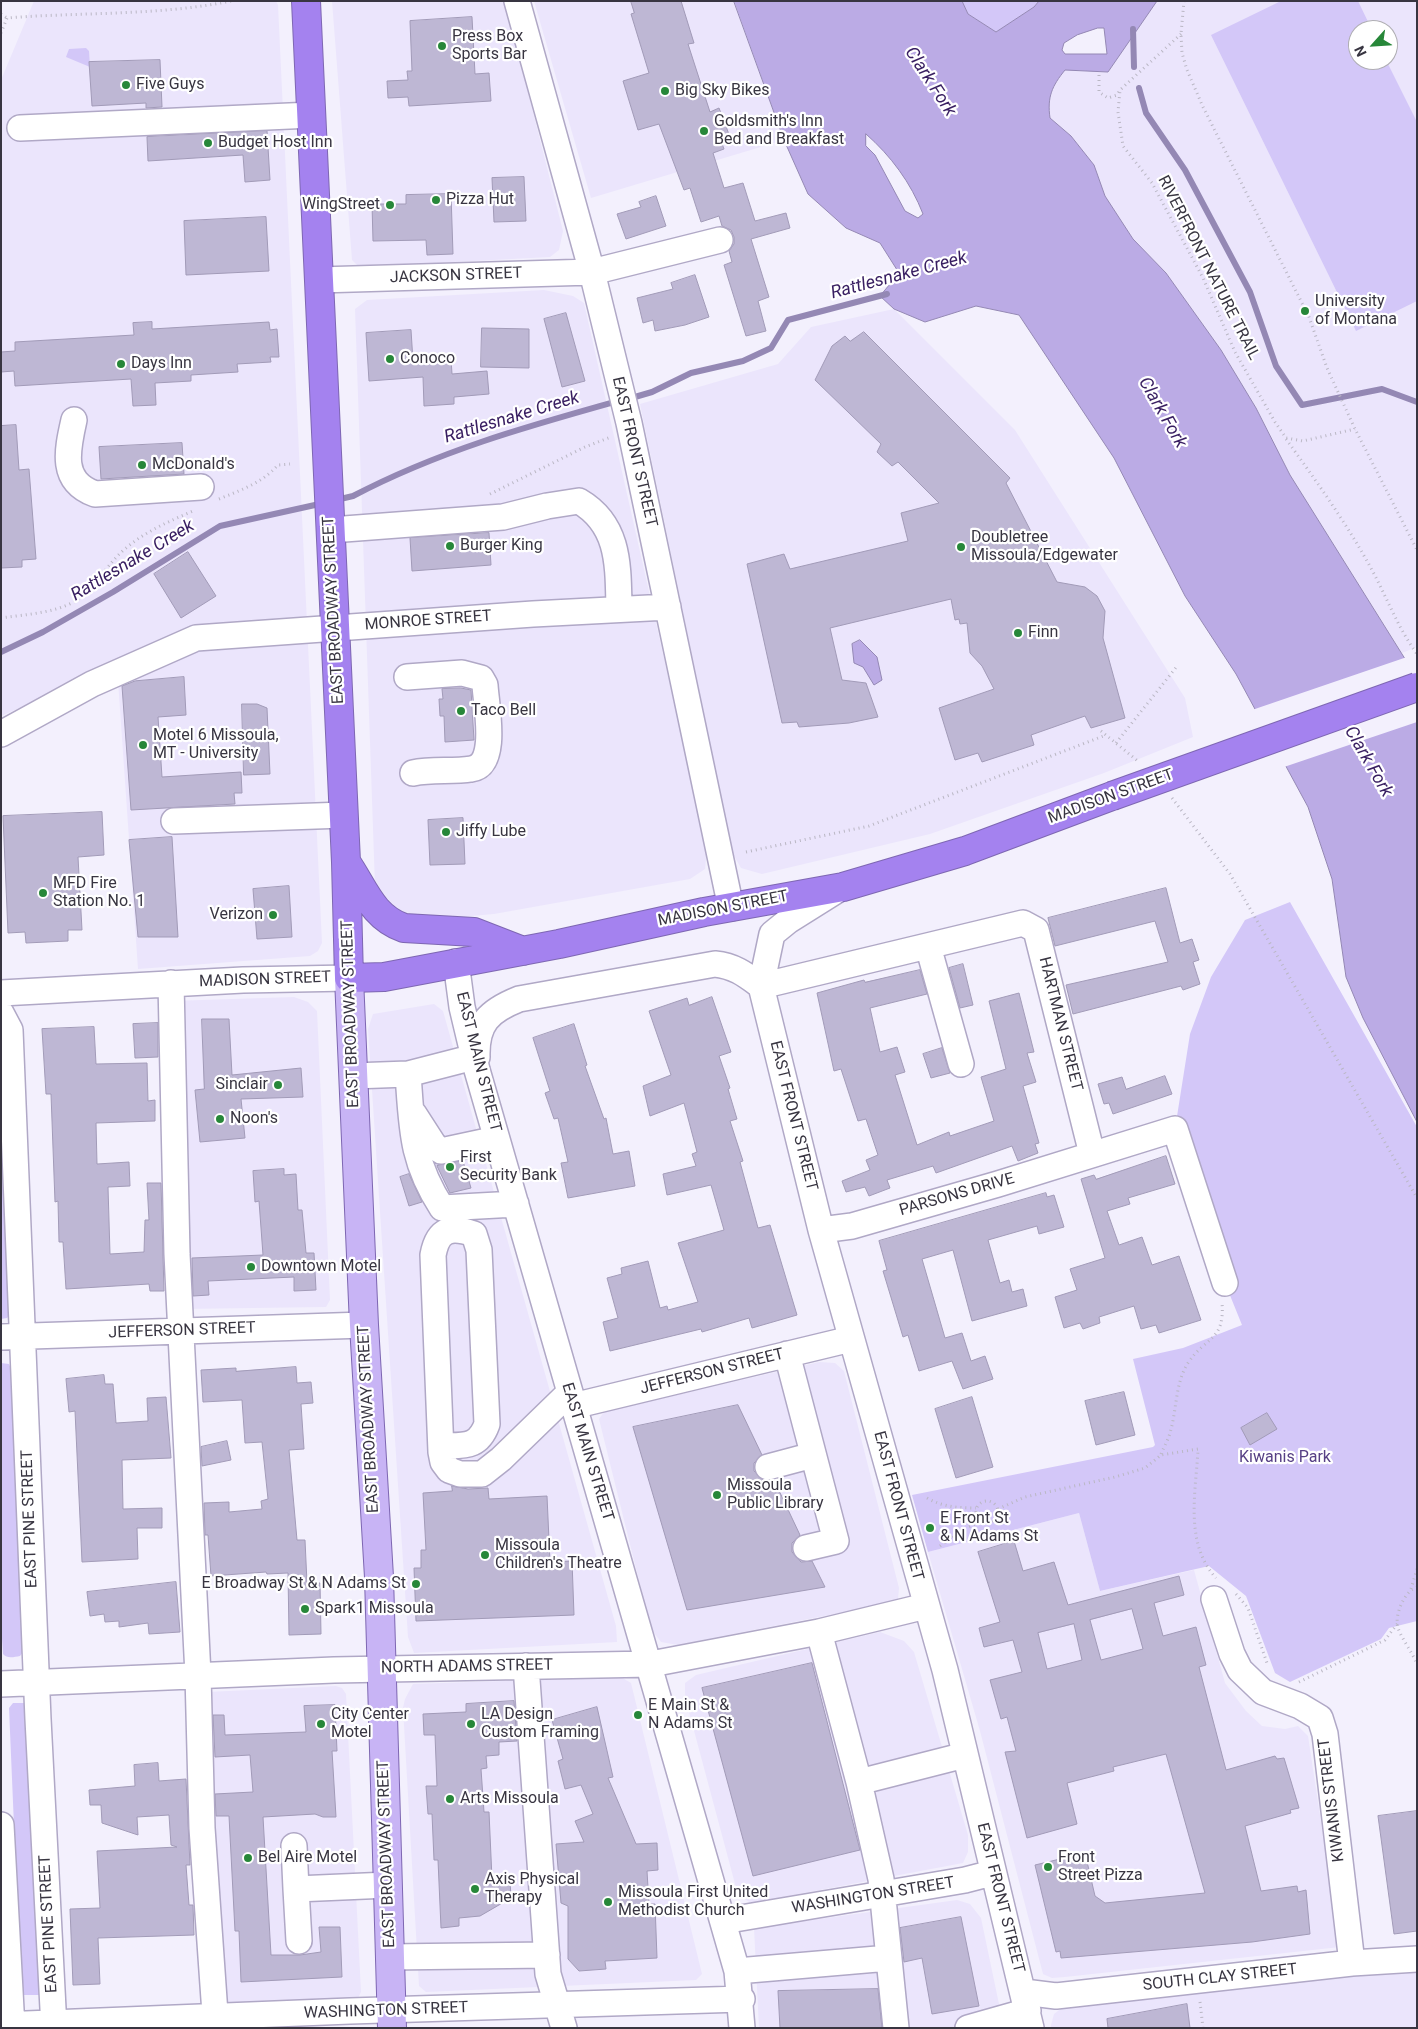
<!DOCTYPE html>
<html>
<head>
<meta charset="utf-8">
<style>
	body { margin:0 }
	#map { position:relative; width:1418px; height:2029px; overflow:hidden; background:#f3f0fd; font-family:Roboto,sans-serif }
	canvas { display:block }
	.frame { position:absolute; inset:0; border:2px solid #383541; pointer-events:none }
	.north { position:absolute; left:1348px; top:20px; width:50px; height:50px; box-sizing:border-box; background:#fff; border:1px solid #afaeb3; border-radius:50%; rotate:244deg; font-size:14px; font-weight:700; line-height:20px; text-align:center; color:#383541 }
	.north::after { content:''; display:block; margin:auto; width:18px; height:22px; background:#278739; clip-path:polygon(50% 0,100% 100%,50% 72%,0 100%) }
</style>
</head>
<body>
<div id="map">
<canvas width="1418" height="2029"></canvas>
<div class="frame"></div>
<div class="north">N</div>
</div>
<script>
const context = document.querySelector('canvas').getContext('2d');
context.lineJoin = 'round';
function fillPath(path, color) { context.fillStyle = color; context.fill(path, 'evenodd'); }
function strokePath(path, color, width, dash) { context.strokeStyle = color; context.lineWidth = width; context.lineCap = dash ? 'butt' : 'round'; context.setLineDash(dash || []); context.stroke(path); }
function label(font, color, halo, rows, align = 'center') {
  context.font = font + ' Roboto,sans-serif'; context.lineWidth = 4.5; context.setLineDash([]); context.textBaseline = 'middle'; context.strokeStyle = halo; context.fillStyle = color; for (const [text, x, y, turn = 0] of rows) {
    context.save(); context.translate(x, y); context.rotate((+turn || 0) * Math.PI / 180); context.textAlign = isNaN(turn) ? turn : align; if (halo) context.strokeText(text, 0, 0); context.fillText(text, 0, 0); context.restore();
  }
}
fillPath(new Path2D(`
	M34,1H276L278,5L322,943L318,951L310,956L138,969L117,666L1,716V80Z
	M332,1H505L563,231L559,250L550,257L359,267L352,260Z
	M534,1H734L784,140L591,198Z
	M1157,1H1417V647L1402,653L1290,475L1256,408L1221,350L1166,273L1133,239L1105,196L1094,165L1071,136L1050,118L1048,100L1057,80L1065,69L1108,72ZM1358,30H1388V60H1358Z
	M544,290L573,296L584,303L707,849L705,869L690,879L494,914L402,922L375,886L355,309L367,300Z
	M894,309L1015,430L1185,698L1193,737L1104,773L930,834L762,874L741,868L733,854L640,404L778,364L811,327Z
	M294,997L308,1002L317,1011L330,1300L326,1307L181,1309L171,1001Z
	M434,1004L443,1011L616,1626L617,1642L414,1653L408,1637L368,1029L373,1014Z
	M819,1362L835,1363L844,1371L899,1588L898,1599L889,1603L678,1645L661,1642L651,1629L599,1419L604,1412Z
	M1079,1513L1100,1591L1194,1570L1225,1683L1246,1711L1262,1726L1285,1729L1298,1726L1308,1736L1340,1947L1065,1977L1052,1978L1043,1974L980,1731L928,1552Z
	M880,1632L904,1641L914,1652L968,1835V1852L963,1863L751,1903L738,1895L685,1697V1683L696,1675Z
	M621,1677L631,1683L702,1974L696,1980L426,1992L419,1986L403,1708L405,1699L413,1684Z
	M336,1686L342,1688L346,1694L361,1992L356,2002L214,2003L207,1692Z
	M957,1900L970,1904L981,1918L1004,2028H759L754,1928Z
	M1417,1970V2028H1051V2025L1054,2014L1063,2007L1180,1991Z`), '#ebe5fc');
fillPath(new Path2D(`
	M962,1H1039L1034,7L996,32L968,14Z
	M1281,1H1358L1372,30H1358V60H1386L1417,122V301L1356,331L1211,35Z
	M86,48L89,51L90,67L66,57L69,49Z
	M1290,902L1417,1127V1621L1389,1628L1381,1639L1290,1682L1275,1673L1246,1596L1209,1566L1100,1591L1079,1513L928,1552L912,1495L1153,1447L1155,1445L1133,1359L1183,1348L1242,1325L1225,1283L1175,1129L1190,1034L1211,977L1245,920Z
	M1,1112L10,1315L7,1318L1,1319Z
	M1,1363L9,1364L11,1369L24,1651L20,1656C14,1657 7,1659 3,1654L1,1623Z
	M13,1703H25L41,1995H23L21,1991L9,1708Z`), '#d3c7f8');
const water = new Path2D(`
	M734,1H962L968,14L996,32L1034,7L1039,1H1157L1108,72L1065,70C1052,86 1047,97 1050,118L1071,136L1094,165L1105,196L1133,239L1166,273L1221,350L1256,408L1290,475L1417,678V1122L1363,1018L1346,977L1332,879L1308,807L1236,674L1185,596L1114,458L1019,315L976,306L925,322L894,309L880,296L899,273L880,243L846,228L808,194L784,140ZM1098,28H1104L1107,54H1065L1062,50L1064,43L1077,35ZM866,134C891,156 911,183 923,214L918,218L905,211L875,155L866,146Z
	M860,640L877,657L882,680L874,685L863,667L854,663L852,644Z`);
fillPath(water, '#bbabe5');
strokePath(water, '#9488b4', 1);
fillPath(new Path2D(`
	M1407,657L1417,673V722L1284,767L1252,710Z`), '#f3f0fd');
strokePath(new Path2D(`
	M1133,29L1134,67
	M1139,88L1146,113L1185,170L1250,292L1276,366L1302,405L1382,389L1417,402
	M628,399L652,392L691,373L743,361L771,348L788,320L887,294
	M336,500L353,496C439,451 525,427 618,401
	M1,652L43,632L113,592L220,526L324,503`), '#9488b4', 6);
const building = new Path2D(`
	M631,1H681L694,43L688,44L710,112L719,108L730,137L721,141L724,149L713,153L724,188L743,183L755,221L786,213L790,228L751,239L769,297L758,301L766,331L746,336L724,265L732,262L729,251L734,244V237L731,230L722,226L719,216L701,222L690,188L684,190L659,124L638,130L623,81L649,73L631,14L634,13Z
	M472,17L475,74L489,73L491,101L409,106L408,97L388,98L387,81L408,80L407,71H412L410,21Z
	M160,60L162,107L146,108V103L92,106L89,62Z
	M267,131L270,180L245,182L243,155L148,161L147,137Z
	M524,177L526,221L494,222L492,178Z
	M451,194L453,254L427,255L426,240L373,241L372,204H406V195Z
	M656,196L666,226L626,239L617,214L641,207L639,202Z
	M266,217L269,271L186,275L184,221Z
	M695,275L709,317L685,325L655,331L653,320L643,323L637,298L673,289L671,283Z
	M566,313L585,381L562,387L544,319Z
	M152,322V329L269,322L270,330L277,329L279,357H270L271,362L237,364L238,372L191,375V381L155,383L156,405L133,406L131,379L15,386L14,371L1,372V352L15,351V342L134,335L133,323Z
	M482,328L529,329V368L481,367Z
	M411,330L413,361L451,359L452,374L487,371L489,394L454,397V404L424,406L423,377L369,381L366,333Z
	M864,332L1010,478L1006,483L1057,582L1085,587L1097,596L1105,611L1103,638L1125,718L1091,728L1085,716L1031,735L1034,745L982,762L978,753L955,760L939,708L994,689L982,666L970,653L967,623L960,624L959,619L955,620L951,599L830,628L842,680L866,683L878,717L849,723L799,727L797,722L782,723L747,564L784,554L790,569L908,541L901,513L939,503L898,462L892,466L877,452L881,444L815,380L832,346L845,336L850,341Z
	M16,425L19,470L29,469L36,559L22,560V567L1,568V426Z
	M182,443L184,474L101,479L99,447Z
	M489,533L491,565L412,571L410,538Z
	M188,552L216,596L181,618L154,574Z
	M184,677L186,715L158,717L162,777L241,772L242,793H234L235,804L131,810L122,686L135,681Z
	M461,688L471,690L474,740L445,742L444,716H440L439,699H443L442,689Z
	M242,704H257L267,708L270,774L244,775Z
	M102,812L104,855L78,857L82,930H68V941L26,943L25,932L8,933L3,816Z
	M463,818L465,864L430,865L428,820Z
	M172,837L178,937H138L129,840Z
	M289,886L292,937L257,939L253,889Z
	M1166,888L1180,943L1192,939L1199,960L1193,962L1200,984L1183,990L1181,986L1073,1014L1066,985L1168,962L1155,921L1055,946L1048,918Z
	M963,964L973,1005L960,1008L949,968Z
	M920,970L927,994L870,1008L880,1052L897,1047L905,1072L895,1075L917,1145L949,1132L950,1136L994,1121L981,1077L1006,1069L989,1001L1019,993L1034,1052L1027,1053L1036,1082L1023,1086L1039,1143L1035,1144L1038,1153L1018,1161L1012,1146L936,1173L933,1166L887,1180L890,1188L869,1196L865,1187L846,1192L842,1181L870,1170L866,1160L878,1155L866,1119L858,1121L841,1069L834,1071L817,993L864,980L865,982Z
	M712,997L731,1052L719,1056L730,1088L728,1089L737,1119L730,1121L743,1161L740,1162L758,1228L770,1225L797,1315L752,1328L749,1318L702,1332L701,1329L610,1351L603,1322L618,1318L607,1278L622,1274L621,1268L648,1261L660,1308L667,1306L668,1310L698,1302L678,1243L724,1230L711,1185L667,1195L663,1174L696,1166L692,1154L697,1152L684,1103L650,1116L643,1086L671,1075L649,1011L687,998L689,1005Z
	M202,1019H229L232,1075L301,1068L303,1097L241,1099L245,1138L200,1142L195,1090L204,1089Z
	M158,1023V1057L135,1058L133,1024Z
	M574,1024L587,1065L585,1066L604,1119L606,1118L613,1154L629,1151L635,1186L568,1198L561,1163L568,1162L558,1118L554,1119L545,1093L550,1091L533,1038Z
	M94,1027L96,1064L147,1063L148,1101L155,1100V1121L96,1123L97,1164L129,1162L130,1186L108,1187L110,1254L144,1252L145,1220H149L147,1183H161L164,1291H150L149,1284L66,1289L63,1242H59L58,1201L55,1202L51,1094H46L42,1029Z
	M942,1048L950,1073L931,1078L923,1054Z
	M1165,1076L1172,1094L1113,1114L1109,1103L1104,1104L1098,1084L1122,1077L1126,1089Z
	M1166,1156L1175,1184L1128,1198L1130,1204L1107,1211L1119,1245L1142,1237L1152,1265L1179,1256L1201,1320L1159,1333L1156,1325L1141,1329L1134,1306L1099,1317L1100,1323L1083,1329L1080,1323L1064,1328L1055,1297L1077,1290L1070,1269L1105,1258L1081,1179L1094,1175L1096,1179Z
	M463,1161L471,1188L450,1193L437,1166Z
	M284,1169V1175L296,1174L298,1210H302L306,1253H314L316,1290L294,1291V1277L208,1281L209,1295L193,1296L192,1258L263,1255L259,1201L255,1202L253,1171Z
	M409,1174L422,1202L409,1206L400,1177Z
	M1046,1193L1047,1197L1054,1195L1064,1227L1039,1234L1037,1226L988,1240L1000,1283L1009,1280L1012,1292L1023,1289L1027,1306L972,1321L953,1250L922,1259L945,1338L962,1333L971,1361L985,1356L993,1379L963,1389L952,1361L919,1371L908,1335L903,1337L883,1271L887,1270L879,1241Z
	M296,1367L297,1383L311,1382L313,1403L301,1404L304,1449L289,1450L297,1540H305L307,1583H320L321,1634L289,1635L288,1573L267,1574L266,1572L211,1576L208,1535H205L204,1503L229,1502V1512L262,1509L261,1501L268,1499L262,1442L245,1443L242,1400L203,1402L201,1370L236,1368V1371Z
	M104,1375L105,1384H113L116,1423L148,1421L147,1398L166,1397L171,1458L122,1460L123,1509L162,1508V1528H137L138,1559L82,1562L75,1411L69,1412L66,1379Z
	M1124,1392L1135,1435L1096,1445L1085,1401Z
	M972,1397L993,1467L956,1478L935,1409Z
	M738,1405L762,1455L754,1463V1471L764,1481L774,1480L800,1535L792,1543V1552L801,1562L812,1561L825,1587L687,1610L633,1427Z
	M1267,1413L1277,1429L1250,1445L1241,1428Z
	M227,1441L231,1460L202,1466L201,1447Z
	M452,1486L468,1489L488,1488L489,1499L547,1496L550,1562L572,1561L574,1615L416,1621L414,1568H421V1550H426L423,1493L452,1491Z
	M1014,1541L1023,1571L1054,1562L1068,1605L1179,1576L1184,1595L1154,1603L1163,1636L1196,1627L1206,1665L1199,1667L1226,1770L1275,1756L1277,1759L1284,1758L1299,1808L1290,1810L1291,1813L1245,1826L1261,1891L1297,1886L1298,1892L1306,1890L1310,1934L1252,1942L1061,1958L1060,1951L1056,1952L1035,1865L1085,1853L1095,1896L1105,1903L1205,1893L1166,1754L1113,1767L1114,1771L1067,1783L1077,1824L1027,1838L1005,1752L1016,1751L1007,1717L1001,1719L990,1680L1022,1672L1013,1640L984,1647L979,1628L1000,1622L978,1552ZM1132,1609L1143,1649L1101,1660L1090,1620ZM1074,1624L1082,1660L1047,1669L1038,1633Z
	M176,1582L180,1632L149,1634L148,1623L119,1627V1621L105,1622L104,1614L90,1616L87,1592Z
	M812,1663L860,1850L753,1876L702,1688Z
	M514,1701L517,1741L499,1742V1755L486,1756L487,1768L481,1769L484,1812H489L492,1879L510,1880L511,1898L480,1916L459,1918V1926L441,1928L438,1860H434L432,1814H428L426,1786H437L435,1735H424L423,1714L466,1712V1704Z
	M335,1705L337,1751H332L336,1817H323L315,1814L263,1817L271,1955H300L321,1952L319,1927H340L342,1977L241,1982L239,1931H235L229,1816H216L215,1794L253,1792L250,1755L215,1757L213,1715H224L225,1735L306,1732L304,1706Z
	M597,1707L613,1777L608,1778L636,1844L657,1843L658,1870L647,1871L649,1904H655L657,1958L605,1961L606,1969L579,1971L568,1959V1906L561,1903L556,1844L584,1842L575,1821L593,1814L581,1785L565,1789L558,1761L563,1759L552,1720Z
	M158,1763L159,1781L186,1779L190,1865H186L189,1905H193L194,1935L98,1938L100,1984L73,1985L70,1909L100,1908L97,1851L177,1847L171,1845L169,1815L137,1817L138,1835L102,1823L101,1805H90L89,1790L135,1786L134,1765Z
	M1417,1811V1931L1394,1934L1378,1816Z
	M961,1917L979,2006L932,2014L922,1958L904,1962L900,1928Z
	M878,1989L882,2028H780L778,1991Z
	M1187,2004L1190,2028H1108L1107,2019Z`);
fillPath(building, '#beb7d4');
strokePath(building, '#a29bb8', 1);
const minor = new Path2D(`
	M517,1L592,272L629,423L731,908
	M20,128L312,115
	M319,280L592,272L720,240
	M74,420C67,451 60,481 95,494L201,487
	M331,530L503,517L547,506L579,501C620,525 618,566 619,609
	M407,677L462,673L481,678L485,685C486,705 499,766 471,769C452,772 432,769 413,773
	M1,734L92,684L196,638L533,614L668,607
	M174,821L344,815
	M839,889L788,921L772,934L761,986L821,1230L945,1670L1031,2028
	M928,946L961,1064
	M456,962L462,1007L477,1070L737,1971L742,2028
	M171,983L177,1254L198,1675L202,1828L216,2028
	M761,986L1023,923L1036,930L1092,1154
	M1,993L243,980L349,978
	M1,1013L10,1030L38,1719L54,2028
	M477,1057C476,1023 489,1011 519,999L715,964C735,966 746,975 761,986
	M408,1074C412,1128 411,1160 442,1208L516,1204
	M353,1076L408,1074L474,1057
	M414,1114L434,1145L441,1151L497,1139
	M821,1230L852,1226L998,1184L1175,1129L1225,1283
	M1,1337L364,1325
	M787,1354L836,1541L806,1548
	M573,1406L851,1339
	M441,1446C463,1445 478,1449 487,1424L479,1250L474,1234C450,1226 438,1229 433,1255L441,1452L443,1462L449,1470L460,1474H482L501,1459L569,1393
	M768,1467L813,1455
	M1214,1599L1232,1654L1240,1670L1263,1692L1300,1706L1320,1718L1325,1734L1352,1963
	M819,1632L859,1782L881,1879L896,2028
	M526,1666L548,1974L564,2028
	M1,1684L334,1670L651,1664L819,1632L926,1606
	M859,1782L965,1755
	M1,1825L12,2028
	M294,1846L296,1889L388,1885
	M296,1889L299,1941
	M723,1921L965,1880L992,1873
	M390,1957L547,1955
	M737,1971L889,1958
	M1024,1992L1056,1996L1352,1963L1417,1959
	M1,2025L350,2011L742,1999
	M968,2028L1028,2011`);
const major = new Path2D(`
	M349,978L364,1325L379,1577L392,2028`);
const highway = new Path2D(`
	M306,1L346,862L349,978L384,977L559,944L704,912L843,887L965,851L1112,796
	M346,862C364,888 372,917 404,928L474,932L523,951`);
strokePath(minor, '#b0a8c6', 28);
strokePath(major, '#7e67b2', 30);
strokePath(highway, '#7e67b2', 30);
strokePath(new Path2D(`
	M1184,1L1181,34L1182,53L1187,70L1203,107L1309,317L1327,368L1355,429L1417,550
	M1,14L7,18
	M1,33L7,18C81,12 158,16 231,1
	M1181,34L1120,90L1118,112L1123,146L1152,183L1203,278L1235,352L1275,422L1286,438L1303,441L1355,429
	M1099,75V92L1108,98L1117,95L1120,90
	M1286,439C1317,482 1347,524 1372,570C1387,598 1398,628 1417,654
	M490,494L585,447L611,437
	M219,499C241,490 262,483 278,465L290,464
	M1,618C28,614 64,613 85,594C100,580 110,561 126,548C146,531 170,521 193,511
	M1101,731L1139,762
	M1116,743L1178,665
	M1172,798L1230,874L1417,1198
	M746,852L869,826L1106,735
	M1161,1454C1164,1447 1168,1440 1170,1433C1177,1410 1175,1383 1188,1363C1205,1337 1225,1341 1222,1303
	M927,1498C943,1507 958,1508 976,1508
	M976 1512a11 11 0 1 1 22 0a11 11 0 1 1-22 0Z
	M998,1509L1025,1497L1115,1477L1145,1468L1161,1455L1198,1449C1196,1492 1184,1543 1216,1578
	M940,1546L960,1531L980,1522
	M1417,1587C1404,1591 1394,1616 1398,1628C1403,1641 1412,1652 1417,1664
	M1411,1589L1417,1569
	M1236,1594L1248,1608L1267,1663
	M1299,1682L1385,1640L1398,1623
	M1200,2002L1203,2028`), '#bab7c4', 3, [1, 4]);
strokePath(minor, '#fff', 25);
strokePath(major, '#c8b4f5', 28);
strokePath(highway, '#a482ef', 28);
const highwayBridge = new Path2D(`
	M1112,796L1417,687`);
strokePath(highwayBridge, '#7e67b2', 30, []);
strokePath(highwayBridge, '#a482ef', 28);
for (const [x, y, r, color] of [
	[442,46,5,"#278739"],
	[126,85,5,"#278739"],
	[665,91,5,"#278739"],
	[704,131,5,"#278739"],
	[208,143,5,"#278739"],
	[436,200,5,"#278739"],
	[390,205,5,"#278739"],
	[1305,311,5,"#278739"],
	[390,359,5,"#278739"],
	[121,364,5,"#278739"],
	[142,465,5,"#278739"],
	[450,546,5,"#278739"],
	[961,547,5,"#278739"],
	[1018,633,5,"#278739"],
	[461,711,5,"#278739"],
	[143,745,5,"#278739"],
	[446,832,5,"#278739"],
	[43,893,5,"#278739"],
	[273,915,5,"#278739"],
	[278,1085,5,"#278739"],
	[220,1119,5,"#278739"],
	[450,1167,5,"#278739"],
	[251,1267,5,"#278739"],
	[717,1495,5,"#278739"],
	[930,1528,5,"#278739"],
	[485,1555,5,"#278739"],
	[416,1584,5,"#278739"],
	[305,1609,5,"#278739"],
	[638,1715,5,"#278739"],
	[321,1724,5,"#278739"],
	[471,1724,5,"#278739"],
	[450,1799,5,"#278739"],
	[248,1858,5,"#278739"],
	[1048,1867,5,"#278739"],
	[475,1889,5,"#278739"],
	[608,1902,5,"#278739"]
]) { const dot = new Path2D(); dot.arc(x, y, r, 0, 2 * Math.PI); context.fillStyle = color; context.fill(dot); strokePath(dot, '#fff', 2); }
label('16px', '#383541', '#fff', [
	["Press Box",452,37],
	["Sports Bar",452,55],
	["Five Guys",136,85],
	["Big Sky Bikes",675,91],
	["Goldsmith's Inn",714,122],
	["Bed and Breakfast",714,140],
	["Budget Host Inn",218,143],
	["Pizza Hut",446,200],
	["WingStreet",380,205,"right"],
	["University",1315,302],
	["of Montana",1315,320],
	["Conoco",400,359],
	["Days Inn",131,364],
	["McDonald's",152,465],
	["Doubletree",971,538],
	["Missoula/Edgewater",971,556],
	["Burger King",460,546],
	["Finn",1028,633],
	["Taco Bell",471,711],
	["Motel 6 Missoula,",153,736],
	["MT - University",153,754],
	["Jiffy Lube",456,832],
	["MFD Fire",53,884],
	["Station No. 1",53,902],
	["Verizon",263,915,"right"],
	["Sinclair",268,1085,"right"],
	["Noon's",230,1119],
	["First",460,1158],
	["Security Bank",460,1176],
	["Downtown Motel",261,1267],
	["Missoula",727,1486],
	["Public Library",727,1504],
	["E Front St",940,1519],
	["& N Adams St",940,1537],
	["Missoula",495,1546],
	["Children's Theatre",495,1564],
	["E Broadway St & N Adams St",406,1584,"right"],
	["Spark1 Missoula",315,1609],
	["E Main St &",648,1706],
	["N Adams St",648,1724],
	["City Center",331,1715],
	["Motel",331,1733],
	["LA Design",481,1715],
	["Custom Framing",481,1733],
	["Arts Missoula",460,1799],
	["Bel Aire Motel",258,1858],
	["Front",1058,1858],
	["Street Pizza",1058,1876],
	["Axis Physical",485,1880],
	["Therapy",485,1898],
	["Missoula First United",618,1893],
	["Methodist Church",618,1911]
], 'left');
label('16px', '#383541', '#fff', [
	["RIVERFRONT NATURE TRAIL",1208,268,63],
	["JACKSON STREET",456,276,-2],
	["EAST FRONT STREET",634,452,77],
	["EAST BROADWAY STREET",334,610,-93],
	["MONROE STREET",428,621,-4],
	["MADISON STREET",1111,797,-20],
	["MADISON STREET",723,909,-11],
	["MADISON STREET",265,980,-2],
	["EAST BROADWAY STREET",351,1014,-92],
	["HARTMAN STREET",1060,1024,76],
	["EAST MAIN STREET",478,1062,76],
	["EAST FRONT STREET",793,1116,76],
	["PARSONS DRIVE",957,1195,-16],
	["JEFFERSON STREET",182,1331,-2],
	["JEFFERSON STREET",712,1372,-14],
	["EAST BROADWAY STREET",369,1419,-93],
	["EAST MAIN STREET",587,1452,73],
	["EAST FRONT STREET",898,1506,75],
	["EAST PINE STREET",30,1519,-92],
	["NORTH ADAMS STREET",467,1667,-1],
	["KIWANIS STREET",1332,1800,-97],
	["EAST BROADWAY STREET",387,1854,-92],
	["WASHINGTON STREET",873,1896,-9],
	["EAST FRONT STREET",1000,1898,76],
	["EAST PINE STREET",49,1924,-93],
	["SOUTH CLAY STREET",1220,1978,-6],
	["WASHINGTON STREET",386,2011,-2]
]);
label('16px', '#574085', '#fff', [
	["Kiwanis Park",1285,1458]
]);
label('italic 18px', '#381e61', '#fff', [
	["Clark Fork",930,82,57],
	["Rattlesnake Creek",899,276,-15],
	["Clark Fork",1162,413,60],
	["Rattlesnake Creek",512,418,-17],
	["Rattlesnake Creek",133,561,-31],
	["Clark Fork",1368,762,60]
]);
</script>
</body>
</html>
